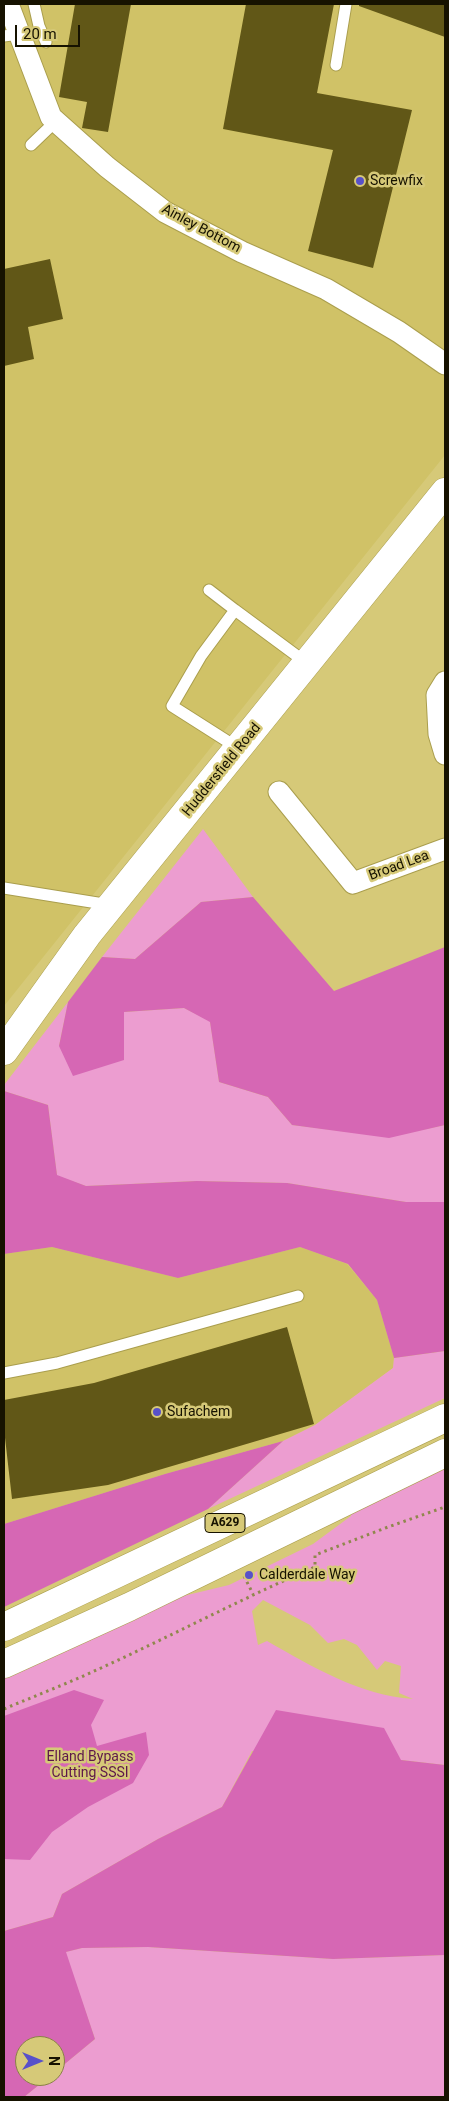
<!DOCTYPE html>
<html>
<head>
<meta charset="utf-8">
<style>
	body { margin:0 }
	#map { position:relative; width:449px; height:2101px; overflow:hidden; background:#d6c978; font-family:Roboto,sans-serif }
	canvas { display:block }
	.frame { position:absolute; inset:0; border:5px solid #161200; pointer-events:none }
	.north { position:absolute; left:15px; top:2036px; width:50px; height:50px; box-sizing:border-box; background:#d6c978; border:1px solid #898048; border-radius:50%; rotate:90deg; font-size:14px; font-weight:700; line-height:20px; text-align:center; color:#161200 }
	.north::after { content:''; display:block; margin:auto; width:18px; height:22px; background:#5851c9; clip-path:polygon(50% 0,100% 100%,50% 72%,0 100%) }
	.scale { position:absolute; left:15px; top:25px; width:65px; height:22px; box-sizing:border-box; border:2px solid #161200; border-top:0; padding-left:6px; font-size:15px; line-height:18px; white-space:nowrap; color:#161200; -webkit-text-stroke:4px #d6c978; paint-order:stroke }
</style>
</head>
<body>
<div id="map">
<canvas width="449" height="2101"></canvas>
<div class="frame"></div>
<div class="north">N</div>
<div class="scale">20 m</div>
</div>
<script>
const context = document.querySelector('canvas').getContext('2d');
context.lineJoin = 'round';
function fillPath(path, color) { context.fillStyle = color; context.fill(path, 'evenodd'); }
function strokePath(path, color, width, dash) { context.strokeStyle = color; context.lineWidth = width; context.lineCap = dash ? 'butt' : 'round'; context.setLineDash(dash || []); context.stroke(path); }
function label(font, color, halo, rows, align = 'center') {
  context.font = font + ' Roboto,sans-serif'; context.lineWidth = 5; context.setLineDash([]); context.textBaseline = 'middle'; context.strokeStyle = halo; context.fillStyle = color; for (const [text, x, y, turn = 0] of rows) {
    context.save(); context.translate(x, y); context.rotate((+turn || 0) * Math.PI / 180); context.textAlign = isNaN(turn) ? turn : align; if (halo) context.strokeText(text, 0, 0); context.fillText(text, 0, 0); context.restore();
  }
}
fillPath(new Path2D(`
	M4,4H445V455L4,1006Z
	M52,1247L178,1278L300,1247L347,1264L377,1300L394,1358L393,1368L315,1425L283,1441L165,1474L4,1524V1254Z`), '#d0c267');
fillPath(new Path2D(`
	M203,829L253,897L201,902L135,959L102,957Z
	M68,1002L59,1046L124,1012L184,1008L210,1021L219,1082L268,1097L292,1125L389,1137L445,1125V1202H406L287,1183L197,1181L86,1186L57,1176L48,1105L4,1091V1085Z
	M445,1351V1398L208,1509L283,1441L315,1425L393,1368L394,1358Z
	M445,1466V1765L401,1760L252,1751L222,1807L158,1839L62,1894L53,1917L4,1931V1673L179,1597L229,1585L313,1544L351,1516V1511ZM263,1600L310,1625L328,1643L344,1639L357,1645L377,1670L385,1661L401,1666L399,1693L413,1699C359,1695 313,1667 267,1641L258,1645L252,1611Z
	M148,1947L333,1959L445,1955V2097H24L50,2076H55V2072L95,2039L65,1952L82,1948Z`), '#ec9dd0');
fillPath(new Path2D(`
	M253,897L334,991L445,947V1125L389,1138L292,1125L268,1097L219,1082L210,1022L184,1008L124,1012V1060L73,1076L59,1046L68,1002L102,957L135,959L201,902Z
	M4,1091L48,1105L57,1175L86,1186L197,1181L287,1183L406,1202H445V1351L394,1358L377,1300L348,1264L300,1247L178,1278L52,1247L4,1254Z
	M283,1441L208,1509L4,1607V1524L165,1474Z
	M74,1690L104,1700L91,1725L97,1746L146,1732L149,1755L133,1783L88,1807L52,1832L30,1860L4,1859V1716Z
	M276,1710L384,1728L401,1760L445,1765V1955L333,1959L148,1947L82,1948L66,1952L95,2039L55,2072V2046H25V2076H50L24,2097H4V1931L53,1917L62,1894L158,1839L222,1807Z`), '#d667b4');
fillPath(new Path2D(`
	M75,4H131L108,132L82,128L87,102L59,97Z
	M246,4H334L317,93L412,110L373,268L308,251L333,150L223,129Z
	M359,4H445V37L359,6Z
	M50,259L63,319L28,327L34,359L4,366V269Z
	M287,1327L314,1424L108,1485L12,1499L4,1429V1400L94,1383Z`), '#615717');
const lane = new Path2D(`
	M34,4L39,26L46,42
	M4,36L19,34
	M336,65L346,4
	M31,145L56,121
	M209,590L235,610
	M238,748L172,706L201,656L235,610L308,664
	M4,888L110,905
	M4,1373L57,1363L298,1296`);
const street = new Path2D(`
	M8,4L51,117L107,167L165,212L242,252L326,289L399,332L445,364
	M445,682L437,695L439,734L445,754
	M279,792L353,883L445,849`);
const secondary = new Path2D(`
	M4,1051L87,935L445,492`);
const highway = new Path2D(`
	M4,1627L445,1418
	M4,1664L129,1607L445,1453`);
strokePath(lane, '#aa9e4d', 13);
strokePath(street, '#aa9e4d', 23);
strokePath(secondary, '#aa9e4d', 29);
strokePath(highway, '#aa9e4d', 29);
strokePath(new Path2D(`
	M244,1576L253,1594
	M4,1709C30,1698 56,1688 81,1677C160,1642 236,1601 315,1567V1555L388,1527L445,1507`), '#90874d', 3, [2.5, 4]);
strokePath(lane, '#fff', 11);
strokePath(street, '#fff', 21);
strokePath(secondary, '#fff', 28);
strokePath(highway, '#fff', 28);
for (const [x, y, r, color] of [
	[360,181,5,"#5851c9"],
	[157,1412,5,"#5851c9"],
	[249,1575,5,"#5851c9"]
]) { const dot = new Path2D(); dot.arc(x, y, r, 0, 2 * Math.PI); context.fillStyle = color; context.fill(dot); strokePath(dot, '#d6c978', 2); }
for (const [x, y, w] of [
	[225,1523,40]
]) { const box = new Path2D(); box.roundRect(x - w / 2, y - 9.5, w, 19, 4); context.fillStyle = '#d6c978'; context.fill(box); strokePath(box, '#161200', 1); }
label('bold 12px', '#161200', null, [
	["A629",225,1523]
]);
label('14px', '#161200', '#d6c978', [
	["Screwfix",370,181],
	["Sufachem",167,1412],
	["Calderdale Way",259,1575]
], 'left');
label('14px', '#161200', '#d6c978', [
	["Ainley Bottom",201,229,28],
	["Huddersfield Road",222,770,-51],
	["Broad Lea",399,866,-20]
]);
label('14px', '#5d174a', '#d6c978', [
	["Elland Bypass",90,1757],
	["Cutting SSSI",90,1773]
]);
</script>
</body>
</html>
